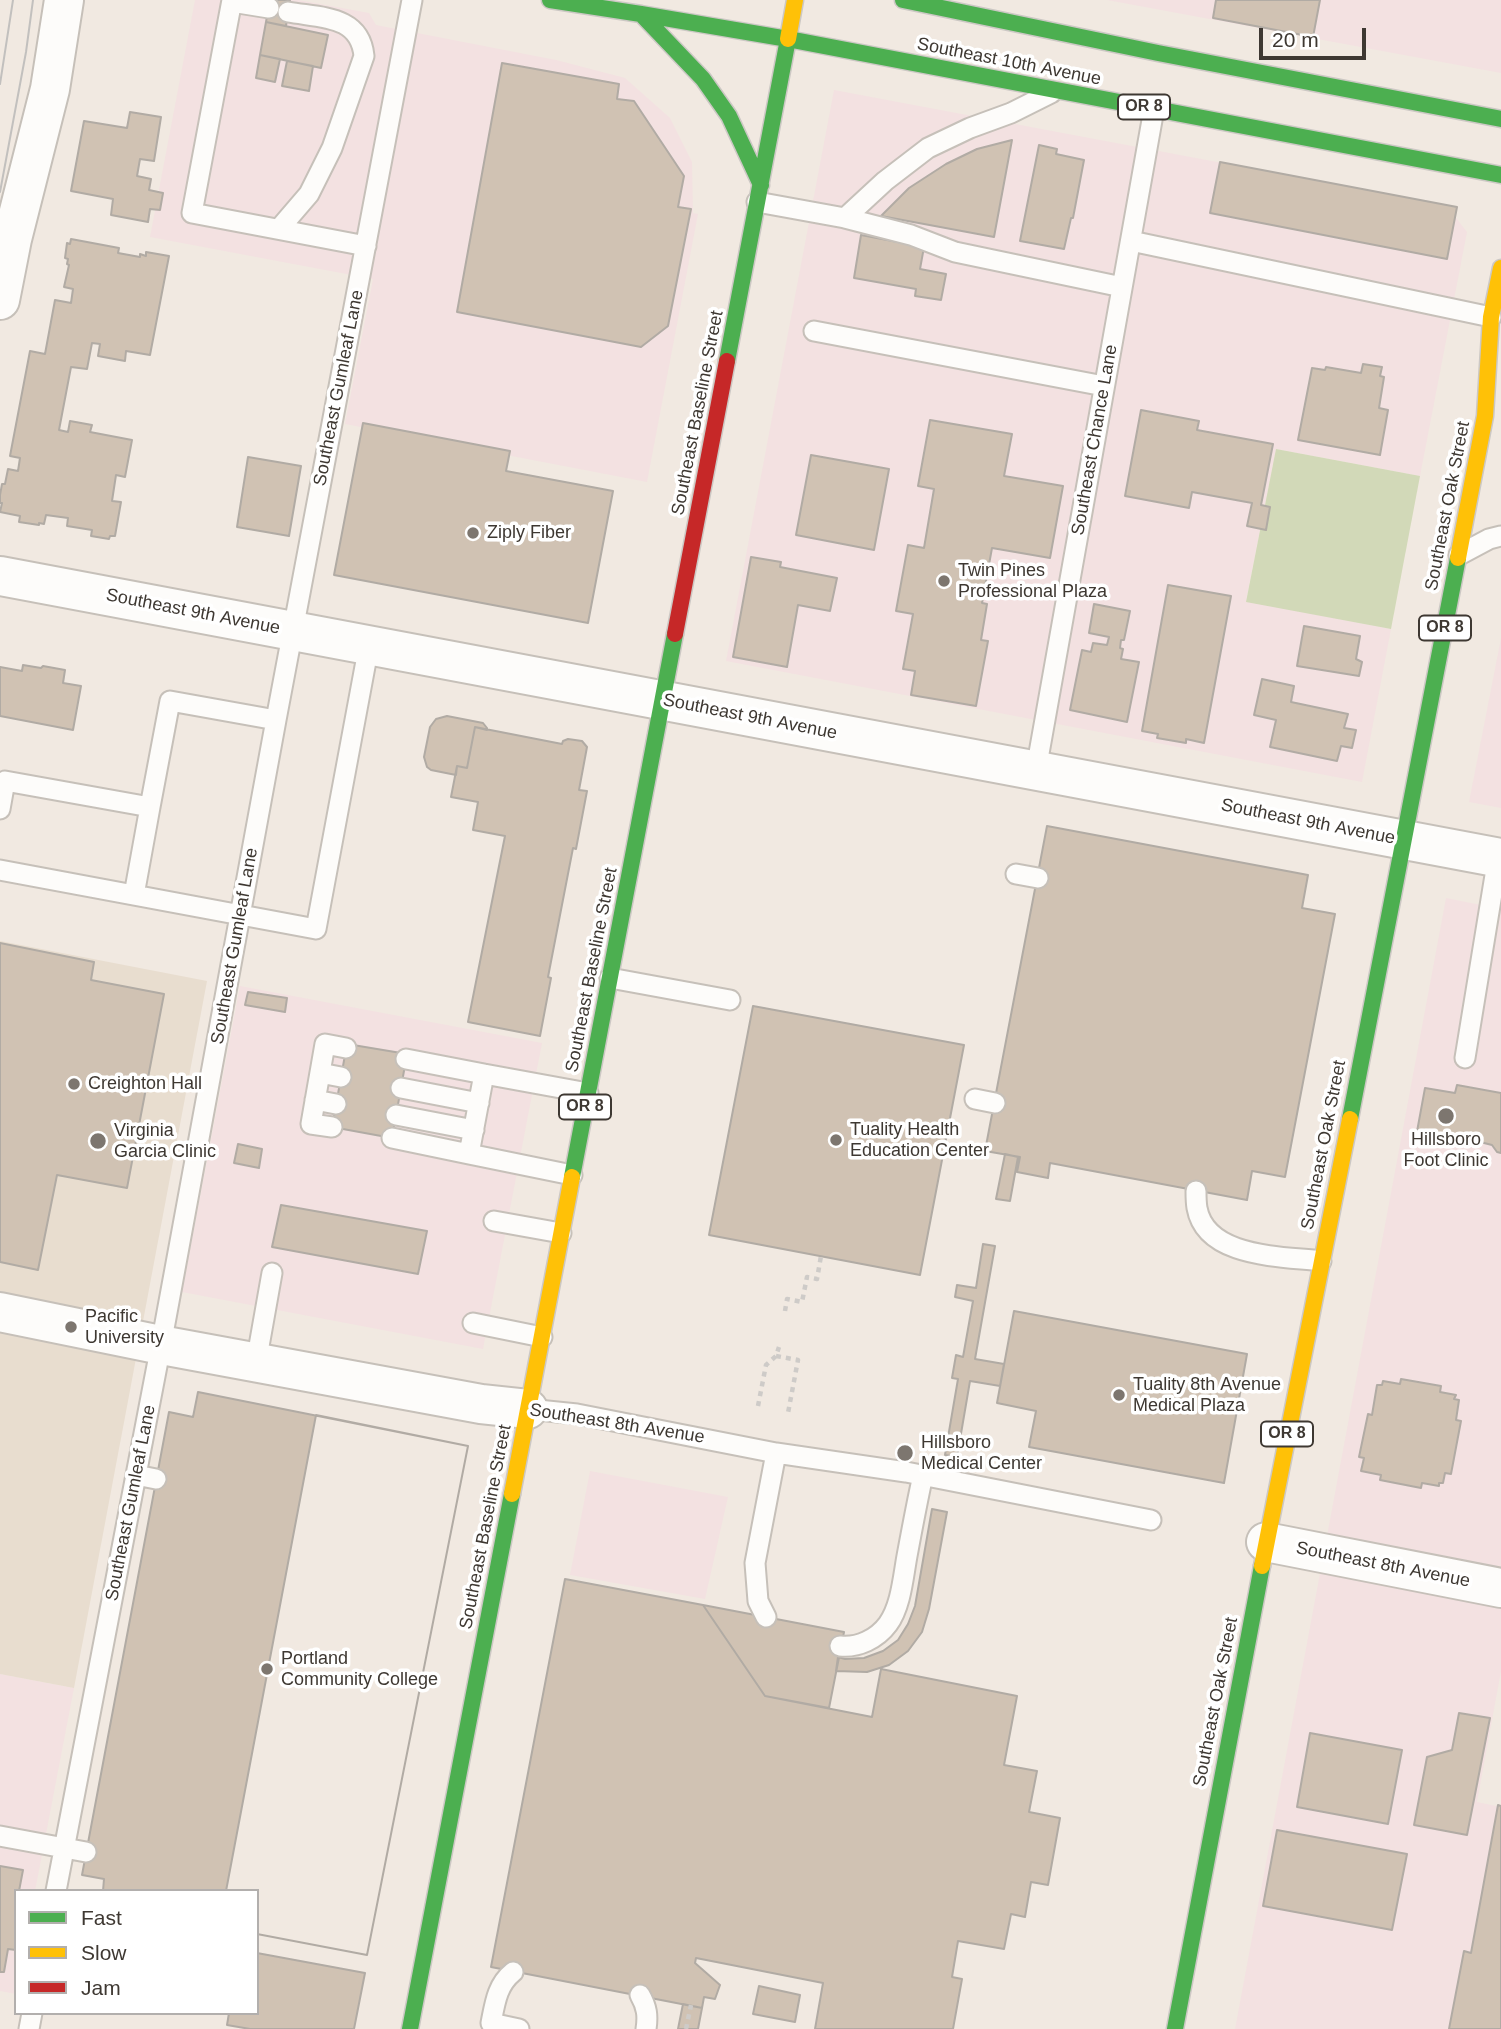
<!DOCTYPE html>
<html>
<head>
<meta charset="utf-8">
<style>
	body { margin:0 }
	#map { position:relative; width:1501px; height:2029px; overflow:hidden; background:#f1e9e1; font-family:Helvetica,sans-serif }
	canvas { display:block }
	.legend { position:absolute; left:14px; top:1889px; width:245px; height:126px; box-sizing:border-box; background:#fff; border:2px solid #b2afad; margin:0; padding:9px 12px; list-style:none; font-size:21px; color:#3e3832 }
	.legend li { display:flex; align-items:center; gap:14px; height:35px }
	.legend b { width:35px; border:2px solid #b2afad }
	.scale { position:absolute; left:1259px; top:28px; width:107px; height:32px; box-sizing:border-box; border:4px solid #3e3832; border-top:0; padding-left:9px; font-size:21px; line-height:24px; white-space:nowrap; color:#3e3832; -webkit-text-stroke:5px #fff; paint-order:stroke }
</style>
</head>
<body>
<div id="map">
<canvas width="1501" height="2029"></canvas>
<ul class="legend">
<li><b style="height:9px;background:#4caf50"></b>Fast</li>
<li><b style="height:9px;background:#ffc107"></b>Slow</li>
<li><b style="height:9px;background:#c62828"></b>Jam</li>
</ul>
<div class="scale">20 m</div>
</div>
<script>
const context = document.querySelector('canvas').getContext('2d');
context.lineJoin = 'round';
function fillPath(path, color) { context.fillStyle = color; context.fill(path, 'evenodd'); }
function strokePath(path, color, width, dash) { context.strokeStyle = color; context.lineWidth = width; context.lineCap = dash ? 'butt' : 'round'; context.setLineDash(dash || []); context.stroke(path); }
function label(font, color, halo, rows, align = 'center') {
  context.font = font + ' Helvetica,sans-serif'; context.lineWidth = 7; context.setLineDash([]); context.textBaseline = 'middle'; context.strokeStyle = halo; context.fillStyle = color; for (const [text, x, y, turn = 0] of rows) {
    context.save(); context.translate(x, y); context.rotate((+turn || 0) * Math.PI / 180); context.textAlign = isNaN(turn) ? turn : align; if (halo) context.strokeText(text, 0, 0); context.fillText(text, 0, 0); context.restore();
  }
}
fillPath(new Path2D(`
	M195,0H298L369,13L376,25L556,60L625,78L670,118L692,162L693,213L698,214L647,482L345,424L373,279L150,237Z
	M1107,0H1501V73Z
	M834,90L1446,205L1467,232L1420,476L1276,449L1246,601L1391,629L1362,782L726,661Z
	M1501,638V808L1469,802Z
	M1446,898L1501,909V1671L1477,1802L1501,1807V2029H1235Z
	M240,986L542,1043L483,1349L182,1292Z
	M590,1471L728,1497L705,1599L570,1575Z
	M0,1674L74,1688L35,1891H16V1994L0,1991Z`), '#f3e1e1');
fillPath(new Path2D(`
	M0,941L207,981L74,1688L0,1674Z`), '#e8ddcf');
fillPath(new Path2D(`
	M1276,449L1420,476L1391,629L1246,602Z`), '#d2d9b8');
const building = new Path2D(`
	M270,0H290L286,26L266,22Z
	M1216,0H1320L1313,37L1213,18Z
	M266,22L328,35L321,68L260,55Z
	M260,55L280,59L275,82L256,78Z
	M287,61L313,66L309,91L282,86Z
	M502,63L619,84L617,99L634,101L684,176L678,207L691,209L668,326L641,347L457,312Z
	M130,112L161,117L154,161L140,159L137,176L151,179L149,190L163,193L160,210L150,209L148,222L111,215L113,199L71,191L84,121L127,128Z
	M1012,140L994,237L881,216L909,188L946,164L977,149Z
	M1039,145L1057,149L1056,154L1084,160L1073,218H1071L1064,249L1020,241Z
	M1220,162L1457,207L1447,259L1210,213Z
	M861,235L924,247L920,269L946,274L941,300L915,296L916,289L854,278Z
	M71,239L119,248L118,253L140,257V254L146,256V252L169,256L150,355L126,351L125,361L98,356L100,344L92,343L87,369L71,367L59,430L68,432L70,421L92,425L90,432L132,440L125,477L116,475L112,501L121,502L115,536H110L109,539L91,536L92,530L67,526L68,518L46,515L44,524L39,523V525L19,522L20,516L0,512L2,503H0V495L2,484H5L8,469L18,471L20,458L10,456L30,351L45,354L55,300L71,303L73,289L64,287L69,265L67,264L68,259L65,258L67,243L70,244Z
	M1363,364L1382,367L1380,376L1384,377L1379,408L1388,410L1380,455L1298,440L1312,368L1325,370L1326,367L1361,373Z
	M1141,410L1199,421L1197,430L1273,444L1261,505L1270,507L1266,530L1247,526L1252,503L1192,492L1189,508L1125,496Z
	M930,420L1012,434L1004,476L1063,486L1050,558L992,548L982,603L987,604L981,640L988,641L976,706L911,695L915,671L903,669L913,614L896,611L908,545L924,548L934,489L918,486Z
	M363,423L510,451L506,471L613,491L588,623L334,575Z
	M811,455L889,469L874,550L796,535Z
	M248,457L301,466L289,536L237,527Z
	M751,557L781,562L780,567L837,578L830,611L798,605L787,667L733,657Z
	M1168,585L1231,596L1204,743L1186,739V743L1157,738L1158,734L1142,731Z
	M1094,604L1130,611L1124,640H1121L1120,648L1123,649L1121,659L1139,662L1127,722L1070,710L1082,650L1091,652L1093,643L1107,645L1109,637L1089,633Z
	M1304,626L1360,636L1356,659L1362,662L1359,676L1297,666Z
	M23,665L41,668L43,666L65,670L63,683L81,686L73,730L0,716V667L22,671Z
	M1262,679L1294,686L1291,702L1348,714L1344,728L1356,730L1352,748L1341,746L1337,761L1270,747L1276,720L1254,715Z
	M447,716L483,723L487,728V730L475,727L467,768L457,766L456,775L431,770L427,767L424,757L430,727L436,719Z
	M475,727L562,744L563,741L568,739L582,741L587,747L579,790L587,791L576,849L573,848L548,977L551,978L540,1036L468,1022L505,836L473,830L478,802L451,797L457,766L467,768Z
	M1047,826L1308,875L1302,908L1335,914L1285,1177L1252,1171L1247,1200L1050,1163L1048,1178L1017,1172L1020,1157L985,1151Z
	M0,943L94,962L91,980L164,994L127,1188L57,1175L38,1270L0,1262Z
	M248,992L287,998L285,1012L245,1005Z
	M753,1006L964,1045L920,1275L709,1235Z
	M347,1044L407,1054L392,1138L332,1127Z
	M1457,1085L1501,1093V1153L1497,1152L1492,1145L1476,1141L1467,1147L1416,1137L1425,1088L1455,1093Z
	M238,1144L262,1149L259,1168L234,1163Z
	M1005,1154L1018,1157L1010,1201L996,1199Z
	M281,1205L427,1231L418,1274L272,1247Z
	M983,1244L995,1246L975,1359L1004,1364L1000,1386L970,1381L957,1457L945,1455L958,1379L952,1378L956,1355L963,1357L973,1301L955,1297L957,1285L976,1288Z
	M1014,1311L1247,1354L1224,1483L1029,1447L1036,1411L997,1403Z
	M1401,1379L1441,1386L1440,1392L1456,1395L1454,1399L1459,1400L1456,1420L1461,1421L1451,1474L1445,1473L1443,1483H1439V1486L1422,1483L1421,1488L1380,1480L1381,1475L1361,1471L1364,1458L1359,1457L1368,1414L1372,1415L1377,1385H1382L1383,1381L1400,1384Z
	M198,1392L468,1446L367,1955L257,1934V1891H103L104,1879L82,1875L169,1412L193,1417Z
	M316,1415L468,1446L367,1955L257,1934V1891H226Z
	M932,1509L947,1512L929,1609L922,1632L908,1651L889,1665L867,1672L836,1671L838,1657L845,1659L864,1658L883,1651L898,1640L908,1624L915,1606Z
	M565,1579L703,1605L765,1696L872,1717L881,1669L1017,1696L1004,1765L1037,1771L1029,1812L1060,1818L1048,1885L1031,1882L1025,1917L1011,1914L1004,1949L958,1941L952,1977L962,1979L953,2029H815L823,1983L696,1958L695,1963L720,1985L715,1999L704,1997L702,2008L491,1967Z
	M703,1605L844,1632L829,1708L765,1696Z
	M1459,1713L1490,1718L1467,1835L1414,1825L1427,1757L1452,1750Z
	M1310,1733L1402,1750L1388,1824L1297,1807Z
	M1498,1805L1501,1806V2029H1449L1464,1951L1471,1953Z
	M1277,1830L1407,1854L1392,1930L1263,1906Z
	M0,1866L23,1870L19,1891H16V1950L8,1949L4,1972H0Z
	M257,1953L365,1973L354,2029H250L227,2025L229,2013H257Z
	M759,1986L800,1995L795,2022L753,2014Z
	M683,2004L702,2008L698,2029H678Z`);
fillPath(building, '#d0c2b3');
strokePath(building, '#b1aba4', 2);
const lane = new Path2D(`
	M232,0L192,213L366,246
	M232,2L269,8
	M757,202L845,218L911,235L955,252L1122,287
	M845,218L885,181L928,148L970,128L1011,113L1051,93
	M279,229L309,194L332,148L364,56C360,15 321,18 288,12
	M1131,241L1491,317
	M814,331L1104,386
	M1459,555L1489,539L1501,536
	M1036,770L1154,109
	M0,809L5,781L150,807L170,701L276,720
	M0,870L316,929L369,645
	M1016,874L1038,878
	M134,895L150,807
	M610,978L730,1000
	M1465,1058L1498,857
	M406,1059L484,1074
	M320,1073L341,1077
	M401,1088L479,1103
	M975,1099L995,1103
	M315,1100L336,1104
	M396,1115L474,1130
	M332,1127L311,1124L325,1044L346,1048
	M392,1138L469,1154
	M572,1175L469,1154L484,1074L588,1093
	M1196,1191C1196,1196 1196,1202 1197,1208C1206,1258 1281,1256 1321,1261
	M494,1221L561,1233
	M473,1323L542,1337
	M256,1363L272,1273
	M528,1409L577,1414L776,1453L906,1472L1151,1520
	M136,1475L156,1479
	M766,1617L758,1601L755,1563L776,1453
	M840,1646C858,1648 877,1639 888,1624C901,1606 903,1578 907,1556C912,1529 917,1502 923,1475
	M0,1836L86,1852
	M56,1891L161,1345L276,720L412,0
	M513,1972C497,1985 495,2003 491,2023L519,2029
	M640,1995C647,2007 648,2016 646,2029
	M29,2029L32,2013`);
const street = new Path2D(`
	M0,300L12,239L50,89L64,0
	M0,576L1501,858
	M0,1312L161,1345L481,1404L528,1409
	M1266,1542L1501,1588`);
const fast = new Path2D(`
	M550,0L641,14L703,79L729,116L761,185
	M903,0L1158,53L1501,119
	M641,14L788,39L1501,175
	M727,361L788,39
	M1350,1119L1458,558
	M572,1177L675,634
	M410,2029L512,1494
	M1175,2029L1262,1566`);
const slow = new Path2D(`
	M788,39L795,0
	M1458,558L1485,416L1491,317L1501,268
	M512,1494L572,1177
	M1262,1566L1350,1119`);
const jam = new Path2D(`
	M675,634L727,361`);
strokePath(lane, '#c6c0b9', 23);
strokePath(street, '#c6c0b9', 42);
strokePath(fast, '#ccc8c4', 19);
strokePath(slow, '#ccc8c4', 19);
strokePath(jam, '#ccc8c4', 19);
strokePath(new Path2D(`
	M785,1311L787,1299L802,1302L807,1277L817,1279L821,1256
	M776,1356L798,1360L788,1413
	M758,1406L766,1365L776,1356L779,1347
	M686,2029L691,2005`), '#cecbc8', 4.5, [5, 5]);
strokePath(lane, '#fdfcfa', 19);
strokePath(street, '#fdfcfa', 38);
strokePath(fast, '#4caf50', 16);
strokePath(slow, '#ffc107', 16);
strokePath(jam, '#c62828', 16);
strokePath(new Path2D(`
	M0,84L13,0
	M0,192L26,52L33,0`), '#c2c0be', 2);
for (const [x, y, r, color] of [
	[473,533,7,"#7d766f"],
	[944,581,7,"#7d766f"],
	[74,1084,7,"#7d766f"],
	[1446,1116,9,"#7d766f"],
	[836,1140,7,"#7d766f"],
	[98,1141,9,"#7d766f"],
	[71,1327,7,"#7d766f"],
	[1119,1395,7,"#7d766f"],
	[905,1453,9,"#7d766f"],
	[267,1669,7,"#7d766f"]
]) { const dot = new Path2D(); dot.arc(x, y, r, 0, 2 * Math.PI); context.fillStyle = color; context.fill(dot); strokePath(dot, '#fff', 2.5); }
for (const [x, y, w] of [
	[1144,107,52],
	[1445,628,52],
	[585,1107,52],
	[1287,1434,52]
]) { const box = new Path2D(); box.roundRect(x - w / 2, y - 12.5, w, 25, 5); context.fillStyle = '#fff'; context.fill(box); strokePath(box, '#3e3832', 2); }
label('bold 16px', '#3e3832', null, [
	["OR 8",1144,107],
	["OR 8",1445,628],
	["OR 8",585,1107],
	["OR 8",1287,1434]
]);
label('18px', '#3e3832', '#fff', [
	["Southeast 10th Avenue",1009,62,11],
	["Southeast Gumleaf Lane",339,388,-79],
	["Southeast Baseline Street",698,413,-79],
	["Southeast Chance Lane",1095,440,-80],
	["Southeast Oak Street",1448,506,-79],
	["Southeast 9th Avenue",193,612,11],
	["Southeast 9th Avenue",750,717,11],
	["Southeast 9th Avenue",1308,822,11],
	["Southeast Gumleaf Lane",235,946,-80],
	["Southeast Baseline Street",592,970,-79],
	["Southeast Oak Street",1324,1145,-79],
	["Southeast 8th Avenue",617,1424,9],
	["Southeast Gumleaf Lane",131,1503,-79],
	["Southeast Baseline Street",486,1527,-79],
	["Southeast 8th Avenue",1383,1565,11],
	["Southeast Oak Street",1216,1702,-79]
]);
label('18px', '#3e3832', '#fff', [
	["Ziply Fiber",487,533],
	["Twin Pines",958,571],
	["Professional Plaza",958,592],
	["Creighton Hall",88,1084],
	["Tuality Health",850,1130],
	["Education Center",850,1151],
	["Virginia",114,1131],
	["Garcia Clinic",114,1152],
	["Hillsboro",1446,1140,"center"],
	["Foot Clinic",1446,1161,"center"],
	["Pacific",85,1317],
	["University",85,1338],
	["Tuality 8th Avenue",1133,1385],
	["Medical Plaza",1133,1406],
	["Hillsboro",921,1443],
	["Medical Center",921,1464],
	["Portland",281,1659],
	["Community College",281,1680]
], 'left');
</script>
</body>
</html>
